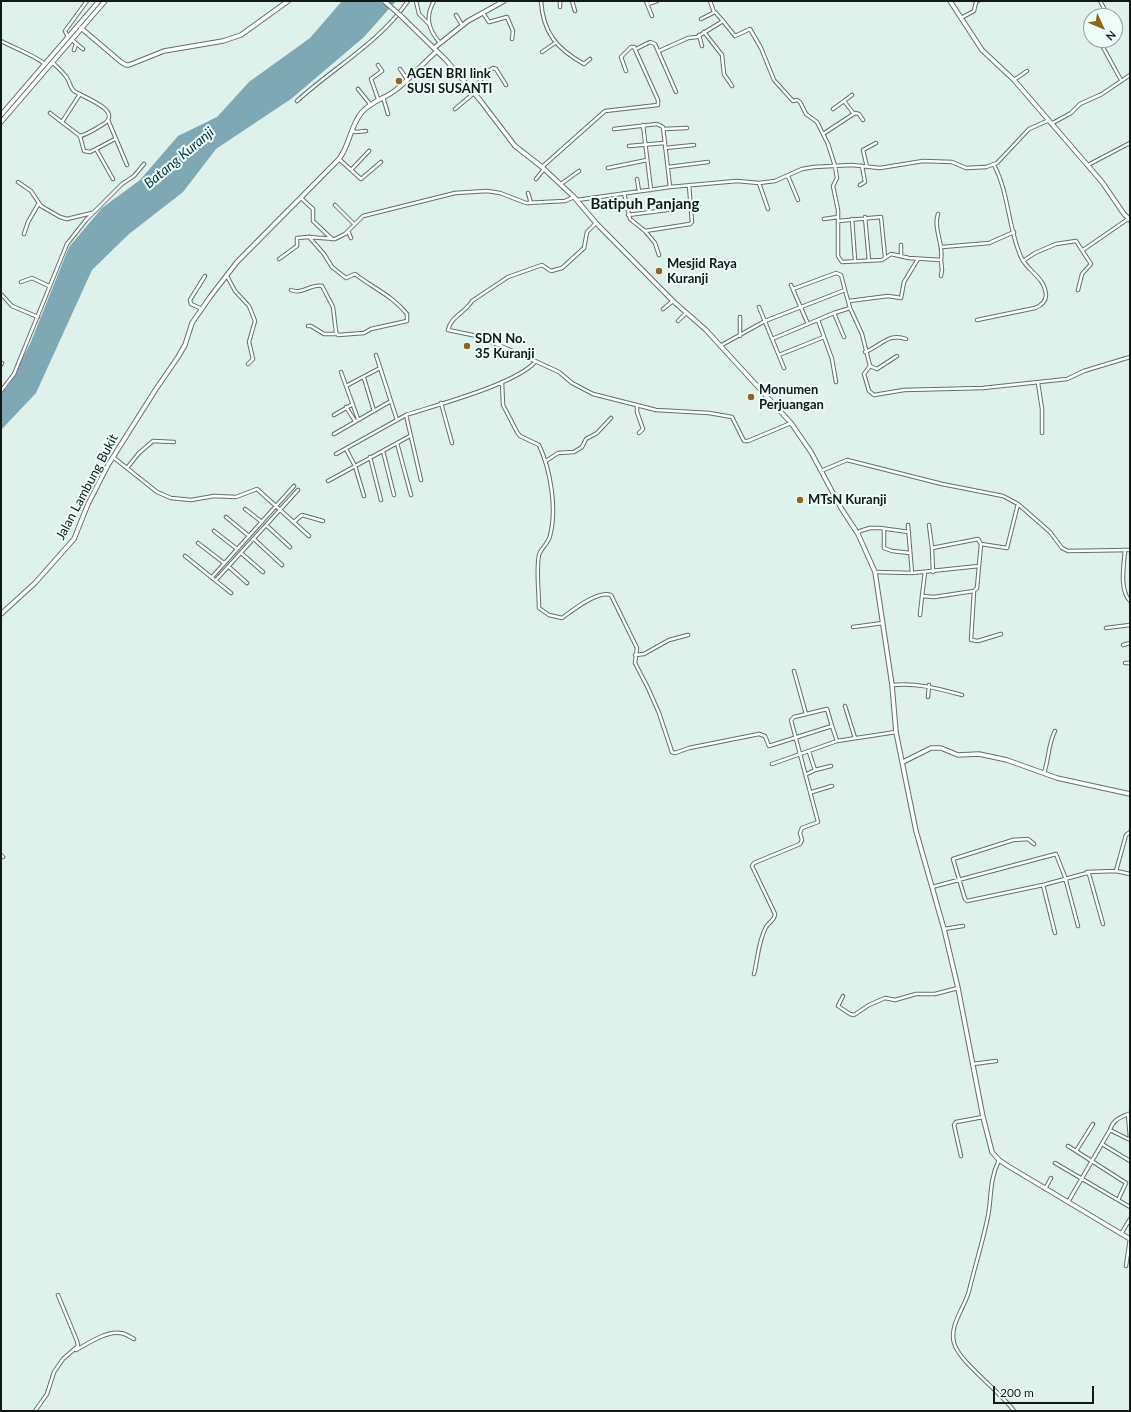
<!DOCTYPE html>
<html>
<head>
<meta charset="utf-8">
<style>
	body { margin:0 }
	#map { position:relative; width:1131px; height:1412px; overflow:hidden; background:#def1eb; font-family:Lato,sans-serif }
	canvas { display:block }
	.frame { position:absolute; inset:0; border:2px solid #111816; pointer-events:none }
	.north { position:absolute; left:1083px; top:8px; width:40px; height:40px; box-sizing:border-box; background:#ebfef8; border:1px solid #94a29e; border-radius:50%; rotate:134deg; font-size:11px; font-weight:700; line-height:16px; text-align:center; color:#111816 }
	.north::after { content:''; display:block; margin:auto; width:14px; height:18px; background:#956315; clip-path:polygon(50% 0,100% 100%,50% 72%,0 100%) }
	.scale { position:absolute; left:993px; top:1386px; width:101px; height:18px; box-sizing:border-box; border:2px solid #111816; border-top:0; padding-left:5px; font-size:12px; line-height:14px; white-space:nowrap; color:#111816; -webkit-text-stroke:3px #ebfef8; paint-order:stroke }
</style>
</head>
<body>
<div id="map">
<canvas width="1131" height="1412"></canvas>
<div class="frame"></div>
<div class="north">N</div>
<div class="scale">200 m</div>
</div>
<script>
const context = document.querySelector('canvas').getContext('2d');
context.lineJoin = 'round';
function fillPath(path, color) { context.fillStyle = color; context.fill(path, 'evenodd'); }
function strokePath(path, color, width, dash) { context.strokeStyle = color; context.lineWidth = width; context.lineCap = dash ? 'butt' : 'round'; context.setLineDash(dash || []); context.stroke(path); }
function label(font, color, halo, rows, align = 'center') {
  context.font = font + ' Lato,sans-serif'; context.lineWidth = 4; context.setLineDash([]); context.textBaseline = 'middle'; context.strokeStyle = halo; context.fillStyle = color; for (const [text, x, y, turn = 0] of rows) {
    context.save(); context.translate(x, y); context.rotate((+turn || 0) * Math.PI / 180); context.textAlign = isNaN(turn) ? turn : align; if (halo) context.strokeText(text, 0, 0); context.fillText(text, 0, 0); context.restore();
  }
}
fillPath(new Path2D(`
	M342,1H396L364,37L291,99L216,149L183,192L129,234L92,270L36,393L1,430V393L8,386L30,344L69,247L102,208L140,180L178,136L217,117L249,82L310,38Z`), '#7ea8b3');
const street = new Path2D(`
	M416,1L419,14L429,24
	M434,1C425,17 428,29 440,43
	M541,1C543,33 557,49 584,64L590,59
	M560,1V7
	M572,1L575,11
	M646,1L652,16
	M710,1L714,12
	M1100,1L1105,10L1101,16
	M648,4L657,1
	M483,13L489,22L507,17L513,31L512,39
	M456,15L462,25
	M961,18L974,11L976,2L978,1
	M701,19L715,12L723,21
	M704,32L722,55L724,74L732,86
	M699,35L702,46
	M68,37L65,31L87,1
	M72,40L83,49
	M1099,40L1121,80
	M1,41C16,49 32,54 45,64
	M636,49L650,42L655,44L676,92
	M74,50L76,44
	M659,51L688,38L697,37L723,21L735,36L750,29L761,48L774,80L793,101L797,100L800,102L806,114L817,122L828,144L835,166L837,178L833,186L838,210V256L842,262L882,260L891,254L909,258L941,260C944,245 933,228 938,214
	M542,52L555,43
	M400,69L407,79
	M1014,80L1027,71
	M358,89L370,104
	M472,90C480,83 484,73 493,68L496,69L506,85
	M852,95L844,101L854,114
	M383,97L388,114
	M378,99L371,79L382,71L378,65
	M297,101C333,68 380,42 408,1
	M455,109L474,93
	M833,109L844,101
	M50,113L80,136C88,134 95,129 102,125C126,111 82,97 74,91C70,88 70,82 67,78C63,72 57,67 52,62
	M108,120L127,165
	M62,122L80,94
	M1051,124L1071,113L1080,104L1102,94L1130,75
	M643,125L651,190
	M614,129L657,124L663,127L670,187
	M664,129L687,128
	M352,131L356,132L366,131
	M823,134L855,113L859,114L863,120
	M80,136L84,151L90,152L96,149L113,179
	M629,146L664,143
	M665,148L694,145
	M96,149L115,139
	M339,159L361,179L381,162
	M1088,165L1130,143
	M542,167L605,111L658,105V100L634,47H631L621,57L626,71
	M668,167L708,162
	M867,167L863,150L876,143
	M608,168L647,160
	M351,170L369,151
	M788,176L798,200
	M536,179L544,169
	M637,179L639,191
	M18,182L31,191L41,206L60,217L67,219L92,213
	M759,183L768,209
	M561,184L579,171
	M860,185L865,182L862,166
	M528,193L531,203
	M624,193L630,219L645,231L690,224L692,222L689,185
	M301,198L313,209V221L332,239
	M577,200L670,187L737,181L759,183L775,181L802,169L814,167L852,165L880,168L923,161L952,162L966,168L986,167L997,163L1029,129L1047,121
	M335,205L354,224
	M628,215L690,207
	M865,217L869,261
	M824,219L838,217
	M852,219L855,260
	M838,221L881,217L885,257
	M596,223L587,232L584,248L562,268L551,271L542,265L508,277L472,301C466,312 451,316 448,330L477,336L522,355L559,372L572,383L593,394L656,410L709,413L732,417L744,441H748L791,423
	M348,231L351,238
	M645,231L655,243L659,255
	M24,234L28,222L39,203
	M901,245V256
	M942,247L989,243L1014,232
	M1083,250L1128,219
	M279,259L297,246V238L308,237L335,239L345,234L363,216L455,193L487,191L500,193L526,203L565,201L574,197
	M941,260L942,270L941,276
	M1023,261L1035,253L1056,244L1076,241L1091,264L1082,274L1078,290
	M227,276L235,291L249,306L255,321L249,342L253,359L248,364
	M21,282L32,278L49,286
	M791,285L808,324
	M793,289L836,273L841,275L845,290
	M291,290C302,295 312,283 322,286L333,307L336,332L338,335L364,333L371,329L407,321V314C393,296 373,288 355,274L346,278L332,267L324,254L309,237
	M1,294L12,306L38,317
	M849,301L888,296L901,298L904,282L918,259
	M759,307L784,368
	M202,309L191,304L190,300L205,276
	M663,309L673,301
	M834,313L850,308
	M818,320L832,359L836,382
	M977,320L1035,308C1040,306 1046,302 1046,295C1045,277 1027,271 1021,257C1008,228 1009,193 994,165
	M678,321L686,313
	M308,326H311L324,334H336
	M740,336V317
	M772,339L834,313L844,337
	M720,346L765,321L845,290L850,308L862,334L870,366L864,374L869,391L874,395L904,390L983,388L1067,379L1084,371L1130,357
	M865,352C880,347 888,332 906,339
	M376,355L397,420
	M779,355L824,337
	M1,365L2,363
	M870,366L877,369L897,356
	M341,372L358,419
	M364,378L374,411
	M502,382L503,405L517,432L520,436L539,445C551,471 557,509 550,536C548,544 541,548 539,555C536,567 539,594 539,608L549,615L562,618C573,610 598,590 611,595L637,648L635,663L648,688L659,713L672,752L675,753L689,748L759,734L765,736L769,746L832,726L837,741
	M1038,383L1042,409V433
	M346,386L380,368
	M1,391L14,374L67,244L86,220L122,184L134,176L144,164
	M441,403L452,443
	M637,405V412L643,429L639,433
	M346,407L355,421
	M334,415L353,404
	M334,434L391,401
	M397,443L411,495
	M346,449L355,466L364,496
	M383,451L394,495
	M336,454L406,415
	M113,457L157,492L171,498L191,500L214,496L236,497L257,489L309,536
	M370,457L381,500
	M546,461L558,453L574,452L582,447L586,439L597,433L611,418
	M127,468L139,453L153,441L174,442
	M821,471L847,460L942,484L1003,496L1018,504L1050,532L1062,548L1068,551L1130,550
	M421,480L406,415C436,405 516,384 535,362
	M328,481L410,436
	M245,509L262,522
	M226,517L249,536
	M294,522L302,515L323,521
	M266,525L290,547
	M908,525L912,573
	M929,525L932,548
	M884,529V548L892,551L910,553
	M214,531L237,549
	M858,534L860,531L870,528H880L909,532
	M254,539L282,565
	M198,543L224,563
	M981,544L1007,548L1018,504
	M1125,550C1124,564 1119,590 1130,601
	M241,553L263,572
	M185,556L231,593
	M229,567L247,583
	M875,572L912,573L979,566
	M925,572L922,596L934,597L974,591L971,640L978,641L1001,634
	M933,572L932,548L978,539L981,544L977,588L974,591
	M212,577L294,486
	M216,580L298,490
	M920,615L922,596
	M853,627L883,623
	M1106,628L1130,625
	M1123,645L1130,643
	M635,655L644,654L669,640L688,635
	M1125,663H1130
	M794,671L806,714
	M892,685C919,683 936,688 962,695
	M928,697L929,685
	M845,706L855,738
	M809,752L815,770L831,766
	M772,764L837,741L896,732
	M1044,773C1049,759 1048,744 1055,731
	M807,774L815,770
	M812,792L832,786
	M1034,844L1028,839L1013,840L953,859L965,899L967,901L1043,885L1087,873L1089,874L1103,924
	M1,855L3,857
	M1116,871L1126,835L1130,832
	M1087,872L1116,871L1130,874
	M1043,885L1055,933
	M932,887L1056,854L1065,877L1078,926
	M944,929L963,926
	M754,974C758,958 758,942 766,927C769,922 775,920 775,914L752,866L754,863L800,844L802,840L800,833L802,828L818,822L791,720L794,717L827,709L832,726
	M843,996L838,1006L850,1014L854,1015L869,1005L885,998L895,1000L916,994H935L958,988
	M973,1064L996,1061
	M1130,1114H1128L1130,1138
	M1093,1124L1076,1151L1126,1183L1118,1200
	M1110,1130C1113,1120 1119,1118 1128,1114
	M1102,1144L1130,1161
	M1068,1146L1076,1151
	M961,1156L954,1125L956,1122L983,1117
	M999,1160C989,1181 992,1195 988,1216C983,1241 975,1266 969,1291C965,1307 949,1325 954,1343C959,1362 1000,1391 1014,1411
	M1055,1163L1130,1207
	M1045,1189L1051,1178
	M1068,1202L1110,1130L1130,1140
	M1121,1234L1130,1219
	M1126,1266L1130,1239
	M76,1350C87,1344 106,1331 120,1333C125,1333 130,1337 134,1339
	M35,1411L47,1394L54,1372L63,1359L78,1346L77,1341L58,1295`);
const secondary = new Path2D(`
	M950,1L982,50L1014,80L1102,182L1124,214L1130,220
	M400,15L446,60L480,100L515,146L542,167L574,197L596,223L673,301L706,330L791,423L811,452L841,508L858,534L875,572L892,685L896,732L916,831L944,929L958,988L983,1117L992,1152L999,1160L1008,1166L1130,1239
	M81,28L121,62L126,65H129L164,51L223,41L241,35L288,1
	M434,48L468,21L504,1
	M1,115L99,1
	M1,122L105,1
	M1,614L35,583L74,539L88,504L108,465L156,389L178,357L185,345L192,323L210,297L237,262L339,159C350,145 350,126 362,112C373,100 385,99 397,89C411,78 423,63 437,51
	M903,762L931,748H941L958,755L979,754L1007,760L1057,778L1130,794`);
strokePath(street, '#5f706a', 4.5);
strokePath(secondary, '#5f706a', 5.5);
strokePath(street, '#fff', 2.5);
strokePath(secondary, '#fff', 3.5);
const secondaryBridge = new Path2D(`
	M384,1L400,15`);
strokePath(secondaryBridge, '#5f706a', 5.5, []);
strokePath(secondaryBridge, '#fff', 3.5);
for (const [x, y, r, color] of [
	[399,81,4,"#956315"],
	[659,271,4,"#956315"],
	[467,346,4,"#956315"],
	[751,397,4,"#956315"],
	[800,500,4,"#956315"]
]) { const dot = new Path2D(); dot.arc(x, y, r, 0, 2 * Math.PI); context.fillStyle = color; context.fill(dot); strokePath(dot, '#ebfef8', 1.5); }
label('bold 13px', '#111816', '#ebfef8', [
	["AGEN BRI link",407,74],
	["SUSI SUSANTI",407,89],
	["Mesjid Raya",667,264],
	["Kuranji",667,279],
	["SDN No.",475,339],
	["35 Kuranji",475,354],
	["Monumen",759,390],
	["Perjuangan",759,405],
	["MTsN Kuranji",808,500]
], 'left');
label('13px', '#111816', '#ebfef8', [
	["Jalan Lambung Bukit",87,487,-62]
]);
label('italic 14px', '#08323b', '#ebfef8', [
	["Batang Kuranji",179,158,-40]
]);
label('bold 15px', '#111816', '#ebfef8', [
	["Batipuh Panjang",645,204]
]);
</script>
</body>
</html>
